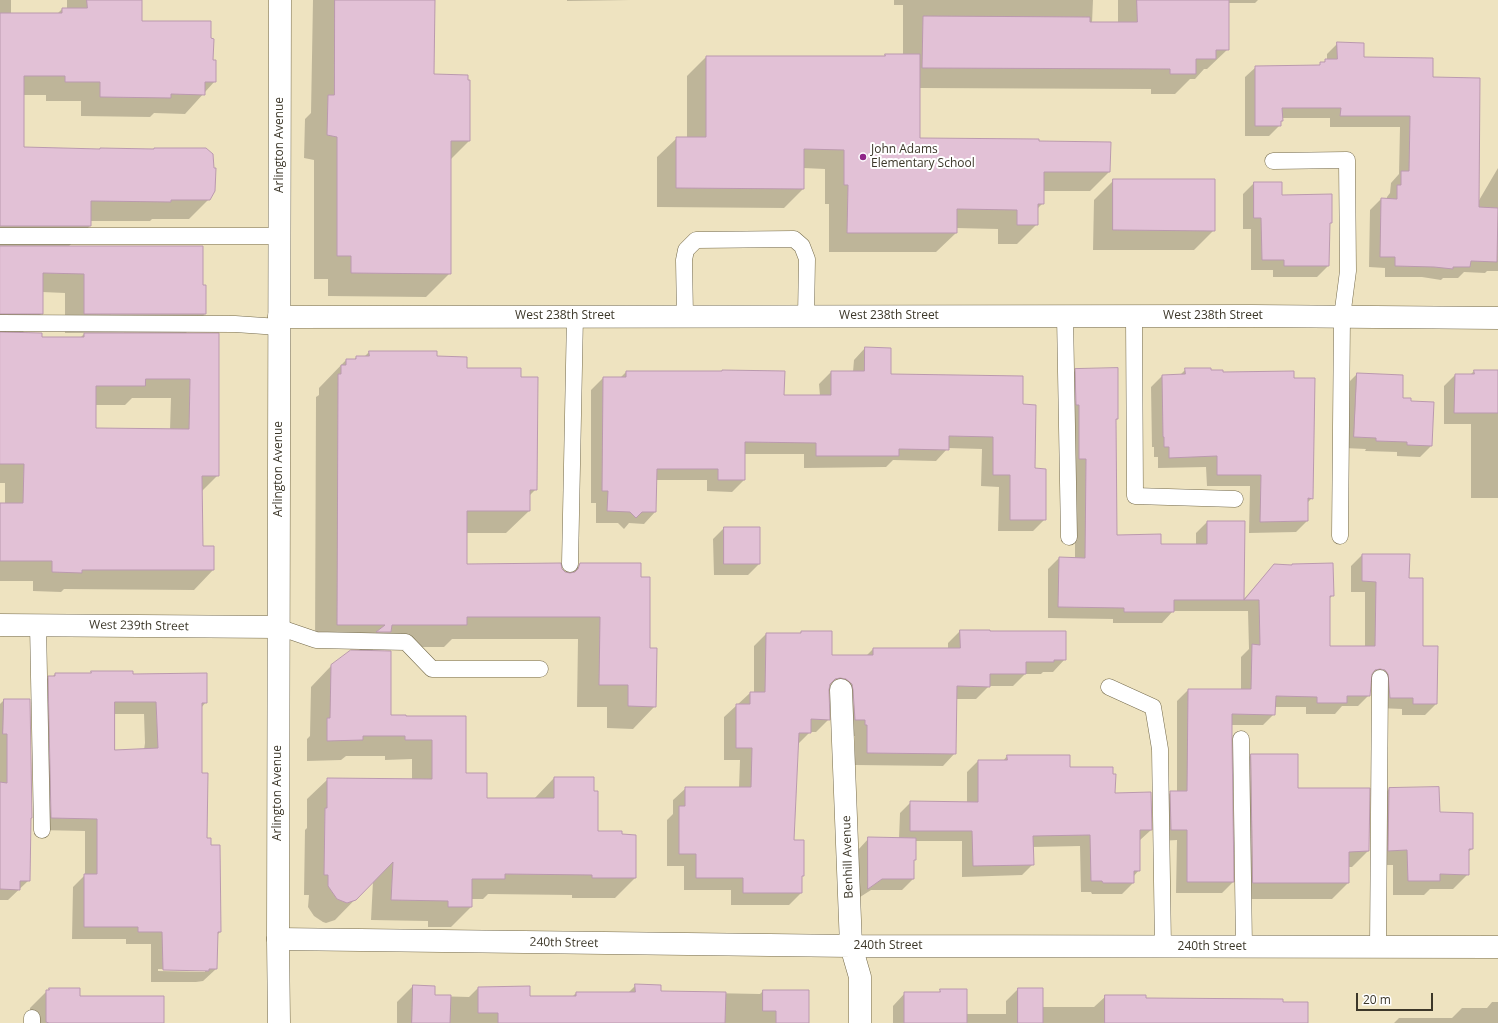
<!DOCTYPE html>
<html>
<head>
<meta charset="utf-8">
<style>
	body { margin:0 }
	#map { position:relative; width:1498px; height:1023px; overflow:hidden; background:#eee3c0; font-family:"Open Sans",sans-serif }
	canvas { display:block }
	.scale { position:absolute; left:1356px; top:993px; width:77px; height:18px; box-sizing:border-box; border:2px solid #3c3729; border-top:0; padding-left:5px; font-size:12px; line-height:14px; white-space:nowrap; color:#3c3729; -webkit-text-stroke:3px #fff; paint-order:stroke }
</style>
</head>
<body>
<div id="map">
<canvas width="1498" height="1023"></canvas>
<div class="scale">20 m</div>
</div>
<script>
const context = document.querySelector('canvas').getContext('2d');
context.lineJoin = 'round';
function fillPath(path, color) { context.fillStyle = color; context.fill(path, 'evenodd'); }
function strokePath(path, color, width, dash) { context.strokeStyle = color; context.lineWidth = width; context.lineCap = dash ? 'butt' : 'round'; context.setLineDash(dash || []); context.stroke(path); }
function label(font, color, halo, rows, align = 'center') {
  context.font = font + ' "Open Sans",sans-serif'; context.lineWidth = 4; context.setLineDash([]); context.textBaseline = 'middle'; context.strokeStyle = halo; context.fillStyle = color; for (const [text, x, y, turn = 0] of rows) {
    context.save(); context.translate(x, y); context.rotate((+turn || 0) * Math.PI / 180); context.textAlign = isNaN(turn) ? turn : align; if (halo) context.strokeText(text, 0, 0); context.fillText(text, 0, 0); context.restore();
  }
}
fillPath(new Path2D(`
	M0,0H11V14H57L62,9H67V0H141V22L212,61L215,81L185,114L154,113L150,117L81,116V101H46V95H23V148L209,199L189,219H152L150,221H90V226L69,246L202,286L205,314L185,334L218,475L201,492L202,547H213V570L194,590L64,589L61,592L33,591V581H0V504H5V483H0ZM42,292L65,293V333H85L80,338H41L21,334L42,313ZM132,398H171L170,430L94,429V405H125Z
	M313,0H434L433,75L469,141L450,160V273L426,297L328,296V279H314V160L304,158L305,119L311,113Z
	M567,0H631L567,1Z
	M894,0H1093L1092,23H1118V0H1258L1255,3H1228V49L1207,69H1204L1195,79H1190L1175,94H1151V89L919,88V139L1037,142L1109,172L1090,191H1043V203L1037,209V224L1017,244H998V229L956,228V233L936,252H829V204H825V169L803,168V189L784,208L657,207V157L677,138H687V76L706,57H883L885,55H903V5H894Z
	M1338,43L1363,58L1432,78L1478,202L1498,168V271H1487L1485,273L1464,272L1458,278H1443L1441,280L1422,277H1385V268L1369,267L1370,210L1381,199H1387V197L1390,193L1391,183L1399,174L1400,127H1330V118H1282L1280,125L1269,136H1245V77L1256,67L1318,66L1327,60V54Z
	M1114,180L1214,230L1194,250H1093L1094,200Z
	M1254,183L1331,222L1329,224L1328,266L1317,277H1273V270H1251V229H1243V194Z
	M865,348L890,375L1022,405L1045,519L1033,531H998L999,487L981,486L982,449L948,448L936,461L893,460L886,467L804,468V454H744V480L732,492L707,491V480H656L655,512L644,524L629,523L624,529L618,523H596V503H591V390L603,378H620L626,372H720L722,371L783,396H820L819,384L831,372H853L854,360Z
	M369,352L436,357L466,369L536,489L529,496V511L506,533H466V565L561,569L565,573L570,574L580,564L640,578L655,706L633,729L607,728V707H577L578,639H452L444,647H375L371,652L390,716L465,717V774L486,799H534L554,778L593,792L597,832L635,878L615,898H572V895L488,894L483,899H471V907L451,927H428V921L371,920L373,881L335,920L326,923L323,922L314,916L308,907L309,895H304L305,830L307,828V799L328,779L412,780V759L385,760V756H346L341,760L307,761V739L310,736L311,687L331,666L358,651L362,647H315L316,397L319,395V388L346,360H354L356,357H364Z
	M1186,369L1293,379L1312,498L1307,503V521L1296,532L1249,533L1250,486H1207L1206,467L1158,468V457H1154V447H1152L1151,387L1162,376H1179Z
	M1076,370L1117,419L1115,421L1116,536L1160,545H1196V533L1207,522H1244L1243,600L1274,565L1333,595L1329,599V647H1365V592H1351V566L1362,555L1408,579L1422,647L1436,704L1425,715H1402V709L1379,708L1374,681L1370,680L1369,695L1358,706H1342L1335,714H1306V707H1275L1274,714L1263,725H1231L1233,882L1222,893H1176L1177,840L1160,841V803L1171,792H1177V701L1188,690H1241V657L1249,649L1248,611H1173L1162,623H1113V619L1048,618V569L1059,558H1075V469L1065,381Z
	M1474,371H1498V498H1471V424H1444V386L1455,375H1470Z
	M1357,374L1410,402L1431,446L1420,457L1397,456V452L1365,451L1366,449L1344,448L1346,385Z
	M724,528L759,564L748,575H714L713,539Z
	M960,631L1065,659L1053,672H1043L1041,674H1025L1013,686H989L976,699H956L955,753L943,766L855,765V736H853L834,691L828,690L829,719L816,732H810L797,745L793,841L803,875L801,877V893L789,905H731V890H684V866H667V820L673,814V800L686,788H739L740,760H724V717L750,693H754V646L766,634H799L801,632L831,656H866L873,649H948V643Z
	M91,672L132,675L206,702L201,708V774L206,839L220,932L217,935L216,969L203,981L196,982H151V944H126V939H72L73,887L85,875V831L39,830L37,689L49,677H52L55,674H90ZM114,714H144L145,743L144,750L114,751ZM158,969L205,970V972L158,971Z
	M4,700L30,819L29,880L8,900H0V704Z
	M1251,755L1297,789L1368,851L1352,867H1348V883L1332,899H1237L1235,771Z
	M1007,756L1069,768L1114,794L1151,830L1139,841V870L1133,877V883L1122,894H1092L1091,892H1081L1080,846L1032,847L1033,864L1022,875L962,877V841H915V859L913,862V879L902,890H871L857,899L858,850L869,838L899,839L900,813L911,802L967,803V772L978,761H1003Z
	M1389,789L1439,813L1472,849L1468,852V874L1453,889H1430L1424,895H1393V865H1374V804Z
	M636,985L660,992L760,994L763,991L807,1023H397V1002L413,986L434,996L469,997L478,988L529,997H572L576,993H628Z
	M49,989L79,997L163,1023H30V1008Z
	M1018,989H1042V1007H1094L1106,996L1145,999L1282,1003L1307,1023H893V1006L905,993H938L941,990L966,1014H1006V1001Z
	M1492,1002H1498V1023H1394L1399,1018H1452L1462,1008H1487Z`), '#0003');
const building = new Path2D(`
	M87,0H142V21H211V38L214,39L213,60H216V82H205V95L171,94V98L100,97V82H65V76H24V147L100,149V148L154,149V148H206L213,154L214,168H216L215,191L210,200H171V202L91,201V226H0V13H62V8H87Z
	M335,0H435L434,74L468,75V80H470V141H451V274L351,273V256H337V137L327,135L328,95H334Z
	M1137,0H1229V50H1216V59H1196V74H1170V69L922,68L923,16L1090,17V22H1137Z
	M1337,42L1364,43V57L1433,58V77L1480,78L1479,207L1498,208L1497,262L1471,261L1470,267H1453V269L1434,267L1395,266V257H1380L1381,198L1397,199V185H1401V171H1409L1410,116H1340L1341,108H1282L1283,121H1281V126H1255V66L1320,65V62H1325V59H1337Z
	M885,54H920V138L1039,139V141L1111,142L1110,172H1044V204H1038V225H1017V210L957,209V233H847L848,185H844V150L804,149V189L676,188V137H706V56H885Z
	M1113,179H1215V231L1113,230Z
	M1254,182H1282V195L1332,194V223H1330L1329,266H1284V260H1262L1261,218H1254Z
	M0,246H203V285H206V314H84V274L43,273V314H0Z
	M0,332L42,333V337H84V333H219V476H202L203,546H214V570H82V573L52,572V561H0V503H23L24,464H0ZM146,379H190L189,429L96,428V386H145Z
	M865,347L891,348V374L1023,376V404L1036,405L1035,468L1046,469V520H1010V475H993V437L949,436V450L899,449V456H816V443L745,442V480H718V469H657L656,512H642L636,518L630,512L607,511L608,491H602L603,377H626V371H722V370L785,371L784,395H831V371H864Z
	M369,351H437V356L467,357V368H521V377H538L537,490H530V511H467V564L561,563L562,569L565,572L570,573L575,572L578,569L580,563H641V577H650V648H657L656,707L628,706V685H599L600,617H467V625H392L391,632H376L385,625H337L338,374H341V365H346V359H356V356H369Z
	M1118,368V419H1116L1117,535L1161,534V544H1207V521H1245L1244,600L1274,564L1292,565V564L1333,563L1334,596H1330V646H1375L1376,582L1362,581V554H1410L1409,578H1423V646H1438L1437,704H1413V698H1390L1388,674L1385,670L1380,669L1375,670L1372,674L1370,696H1347V703H1317V697L1276,696L1275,715L1232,714V739L1234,882H1187V830H1171L1170,791H1187L1188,689H1251L1252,644L1260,645L1259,600H1174V612H1124V608L1058,607L1059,557L1085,558L1086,459H1079V405H1076L1075,369Z
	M1185,368H1211V370H1223V372L1294,371V378H1315L1313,499L1308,498V521L1260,522L1261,475H1217V456L1169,458V447H1164V437H1163L1162,375L1185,374Z
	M1474,370H1498V413H1454L1455,374H1474Z
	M1357,373L1403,375V398H1411V401L1434,402L1432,446L1407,445V442L1376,441V438L1354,437Z
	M724,527H760V564H724Z
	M960,630H990V631H1066V660H1054V662H1026V674H990V687L957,686L956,754L867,753V725H865V720H855L853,690L852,684L846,679L840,678L835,679L830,684L829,690L830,720L811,719V733H799L794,840H804V876H802V893H743V878H696V854H679V806H685V787H751L752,748H736V704H750V692H765L766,633H801V631H832V655H873V648H960Z
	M351,650L391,651V715H406V716H466V773H487V798H554V777H594V791H598V831H622V834L636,835V878H592V875L505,874V879H472V907H448V901L391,900L393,862L356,900L347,903L337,899L328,886V875H324L325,808H327V778L432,779V740H405V736H363V740L327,741V718H330L331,665Z
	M91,671H133V674L207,673V703H202V773H208L207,838H211V845H220L221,932H218L217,969H209V971L163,970L162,932H138V927H84V874H97V819L51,818L48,676H55V673H91ZM115,702H156L158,748L115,750Z
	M4,699H30L32,818H31L30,881H20V890L0,889V782L7,783V734H3Z
	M1251,754H1298V788H1370L1369,851L1349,852V883H1253Z
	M1007,755H1070V767H1113V774H1116L1115,793L1151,792L1152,830H1140V871H1134V883H1103L1102,881H1091L1090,835L1033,836L1034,865L973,866L972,831H910V801L978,802V760H1007Z
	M1439,787L1440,812L1473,813V849H1469V875L1440,874V881H1408L1407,850L1388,851L1389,788Z
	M868,837L916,838V860H914V879H882L868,889Z
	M635,984L661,985V991L726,992L725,1023H498V1013H478V987L530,986V996H576V992H635Z
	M413,985L435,986V995H451L450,1023H412Z
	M49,988H80V996H164V1023H49L46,1022V990H49Z
	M1018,988H1043V1023H1018Z
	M940,989H967V1023H904V992H940Z
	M763,990H809V1023H776V1011H763Z
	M1105,995H1146V998L1283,999V1002H1308V1023H1105Z`);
fillPath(building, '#e2c1d6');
strokePath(building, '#ba99ae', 1);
const lane = new Path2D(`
	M1273,161L1347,160L1348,271L1342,317L1340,536
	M0,236H279
	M685,316L684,260L686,250L696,240L794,239L802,246L807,259L806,316
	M1065,316L1069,537
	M1134,316L1135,496L1235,499
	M0,323L235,324L279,327
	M570,564L575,316
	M38,625L42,830
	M278,627L316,640L406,642L432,669H540
	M1109,687L1153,707L1160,749L1163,947
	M1241,739L1244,947
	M1378,947L1380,678
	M32,1018V1023`);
const street = new Path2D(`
	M279,317L1252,316L1498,318
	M0,625L278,627
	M841,690L851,946L860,977V1023
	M278,939L851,946L1498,947`);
const secondary = new Path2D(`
	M279,1023L278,939L280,0`);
strokePath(lane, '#746a4b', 17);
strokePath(street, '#746a4b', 23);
strokePath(secondary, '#746a4b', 23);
strokePath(lane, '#fff', 16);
strokePath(street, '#fff', 22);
strokePath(secondary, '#fff', 22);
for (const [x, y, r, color] of [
	[863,157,4,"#902589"]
]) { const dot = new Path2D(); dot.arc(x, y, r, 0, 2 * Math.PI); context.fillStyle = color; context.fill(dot); strokePath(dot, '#fff', 1.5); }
label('12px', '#3c3729', '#fff', [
	["Arlington Avenue",280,145,-90],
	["West 238th Street",565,316],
	["West 238th Street",889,316],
	["West 238th Street",1213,316],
	["Arlington Avenue",279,469,-90],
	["West 239th Street",139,626,1],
	["Arlington Avenue",278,793,-90],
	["Benhill Avenue",848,857,-92],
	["240th Street",564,943,1],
	["240th Street",888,946],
	["240th Street",1212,947]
]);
label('12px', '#3c3729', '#fff', [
	["John Adams",871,150],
	["Elementary School",871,164]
], 'left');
</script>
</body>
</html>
